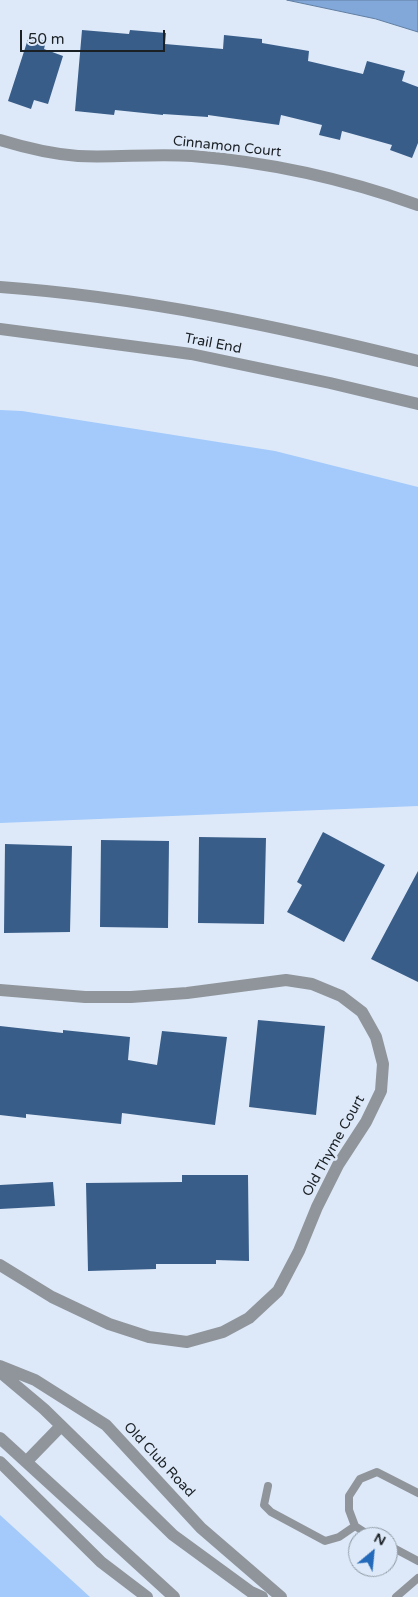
<!DOCTYPE html>
<html>
<head>
<meta charset="utf-8">
<style>
	body { margin:0 }
	#map { position:relative; width:418px; height:1597px; overflow:hidden; background:#dde9f8; font-family:"Varela Round",sans-serif }
	canvas { display:block }
	.north { position:absolute; left:348px; top:1527px; width:50px; height:50px; box-sizing:border-box; background:#dde9f8; border:1px solid #8f99a4; border-radius:50%; rotate:28deg; font-size:14px; font-weight:700; line-height:20px; text-align:center; color:#1b2025 }
	.north::after { content:''; display:block; margin:auto; width:18px; height:22px; background:#246aba; clip-path:polygon(50% 0,100% 100%,50% 72%,0 100%) }
	.scale { position:absolute; left:20px; top:30px; width:145px; height:22px; box-sizing:border-box; border:2px solid #1b2025; border-top:0; padding-left:6px; font-size:15px; line-height:18px; white-space:nowrap; color:#1b2025; -webkit-text-stroke:4px #dde9f8; paint-order:stroke }
</style>
</head>
<body>
<div id="map">
<canvas width="418" height="1597"></canvas>
<div class="north">N</div>
<div class="scale">50 m</div>
</div>
<script>
const context = document.querySelector('canvas').getContext('2d');
context.lineJoin = 'round';
function fillPath(path, color) { context.fillStyle = color; context.fill(path, 'evenodd'); }
function strokePath(path, color, width, dash) { context.strokeStyle = color; context.lineWidth = width; context.lineCap = dash ? 'butt' : 'round'; context.setLineDash(dash || []); context.stroke(path); }
function label(font, color, halo, rows, align = 'center') {
  context.font = font + ' "Varela Round",sans-serif'; context.lineWidth = 5; context.setLineDash([]); context.textBaseline = 'middle'; context.strokeStyle = halo; context.fillStyle = color; for (const [text, x, y, turn = 0] of rows) {
    context.save(); context.translate(x, y); context.rotate((+turn || 0) * Math.PI / 180); context.textAlign = isNaN(turn) ? turn : align; if (halo) context.strokeText(text, 0, 0); context.fillText(text, 0, 0); context.restore();
  }
}
fillPath(new Path2D(`
	M0,410L22,411L275,451L418,487V806L0,823Z
	M0,1515L90,1597H0Z`), '#a3cafb');
const water = new Path2D(`
	M287,0H418V32L376,19Z`);
fillPath(water, '#81a8d9');
strokePath(water, '#627fa3', 1);
fillPath(new Path2D(`
	M82,30L129,34L130,30L166,33L165,44L223,49L224,35L262,39V43L309,51L308,61L363,74L367,61L405,71L402,81L418,87V143L412,158L390,150L392,145L342,131L340,140L319,135L322,125L281,115L279,125L208,115V117L163,114V115L115,110L114,115L75,111Z
	M29,36L46,41L44,49L63,56L48,104L34,100L31,109L8,101Z
	M323,832L385,865L344,942L287,912L302,885L297,882Z
	M199,837L266,838L264,924L198,923Z
	M101,840L169,841L168,928L100,927Z
	M5,844L72,846L70,932L4,933Z
	M418,871V982L371,959Z
	M258,1020L325,1026L316,1115L249,1107Z
	M0,1026L63,1033V1030L130,1037L128,1060L157,1065L162,1031L227,1037L215,1125L122,1113L121,1124L26,1114V1118L0,1115Z
	M182,1175H248L249,1261L216,1260V1264H156V1269L88,1271L86,1183L182,1182Z
	M53,1182L55,1206L0,1209V1185Z`), '#395d89');
strokePath(new Path2D(`
	M268,1486L264,1505L271,1512L325,1541L339,1537L355,1526
	M372,1537L355,1526L349,1510V1496L360,1479L377,1472L418,1493
	M388,1545L418,1561
	M396,1597L418,1578`), '#90959c', 8);
strokePath(new Path2D(`
	M0,140C26,148 51,154 78,156C116,158 154,153 192,156C269,162 345,179 418,205
	M0,990L85,997H131L187,993L286,980L312,984L341,996L362,1012L376,1037L383,1064L381,1091L366,1122L338,1165L317,1207L299,1251L278,1291L249,1318L223,1332L187,1342L149,1337L109,1324L52,1297L0,1265
	M0,1366L35,1380L106,1425L201,1528L281,1597
	M0,1372L44,1409L173,1535L251,1592L262,1597
	M0,1438L174,1597
	M0,1462L101,1562L147,1597
	M26,1462L61,1426`), '#90959c', 12);
strokePath(new Path2D(`
	M0,287C141,297 281,327 418,361
	M0,329L191,354L330,383L418,404`), '#90959c', 12);
label('14px', '#1b2025', '#dde9f8', [
	["Cinnamon Court",227,147,6],
	["Trail End",213,344,11],
	["Old Thyme Court",334,1146,-61],
	["Old Club Road",159,1460,47]
]);
</script>
</body>
</html>
